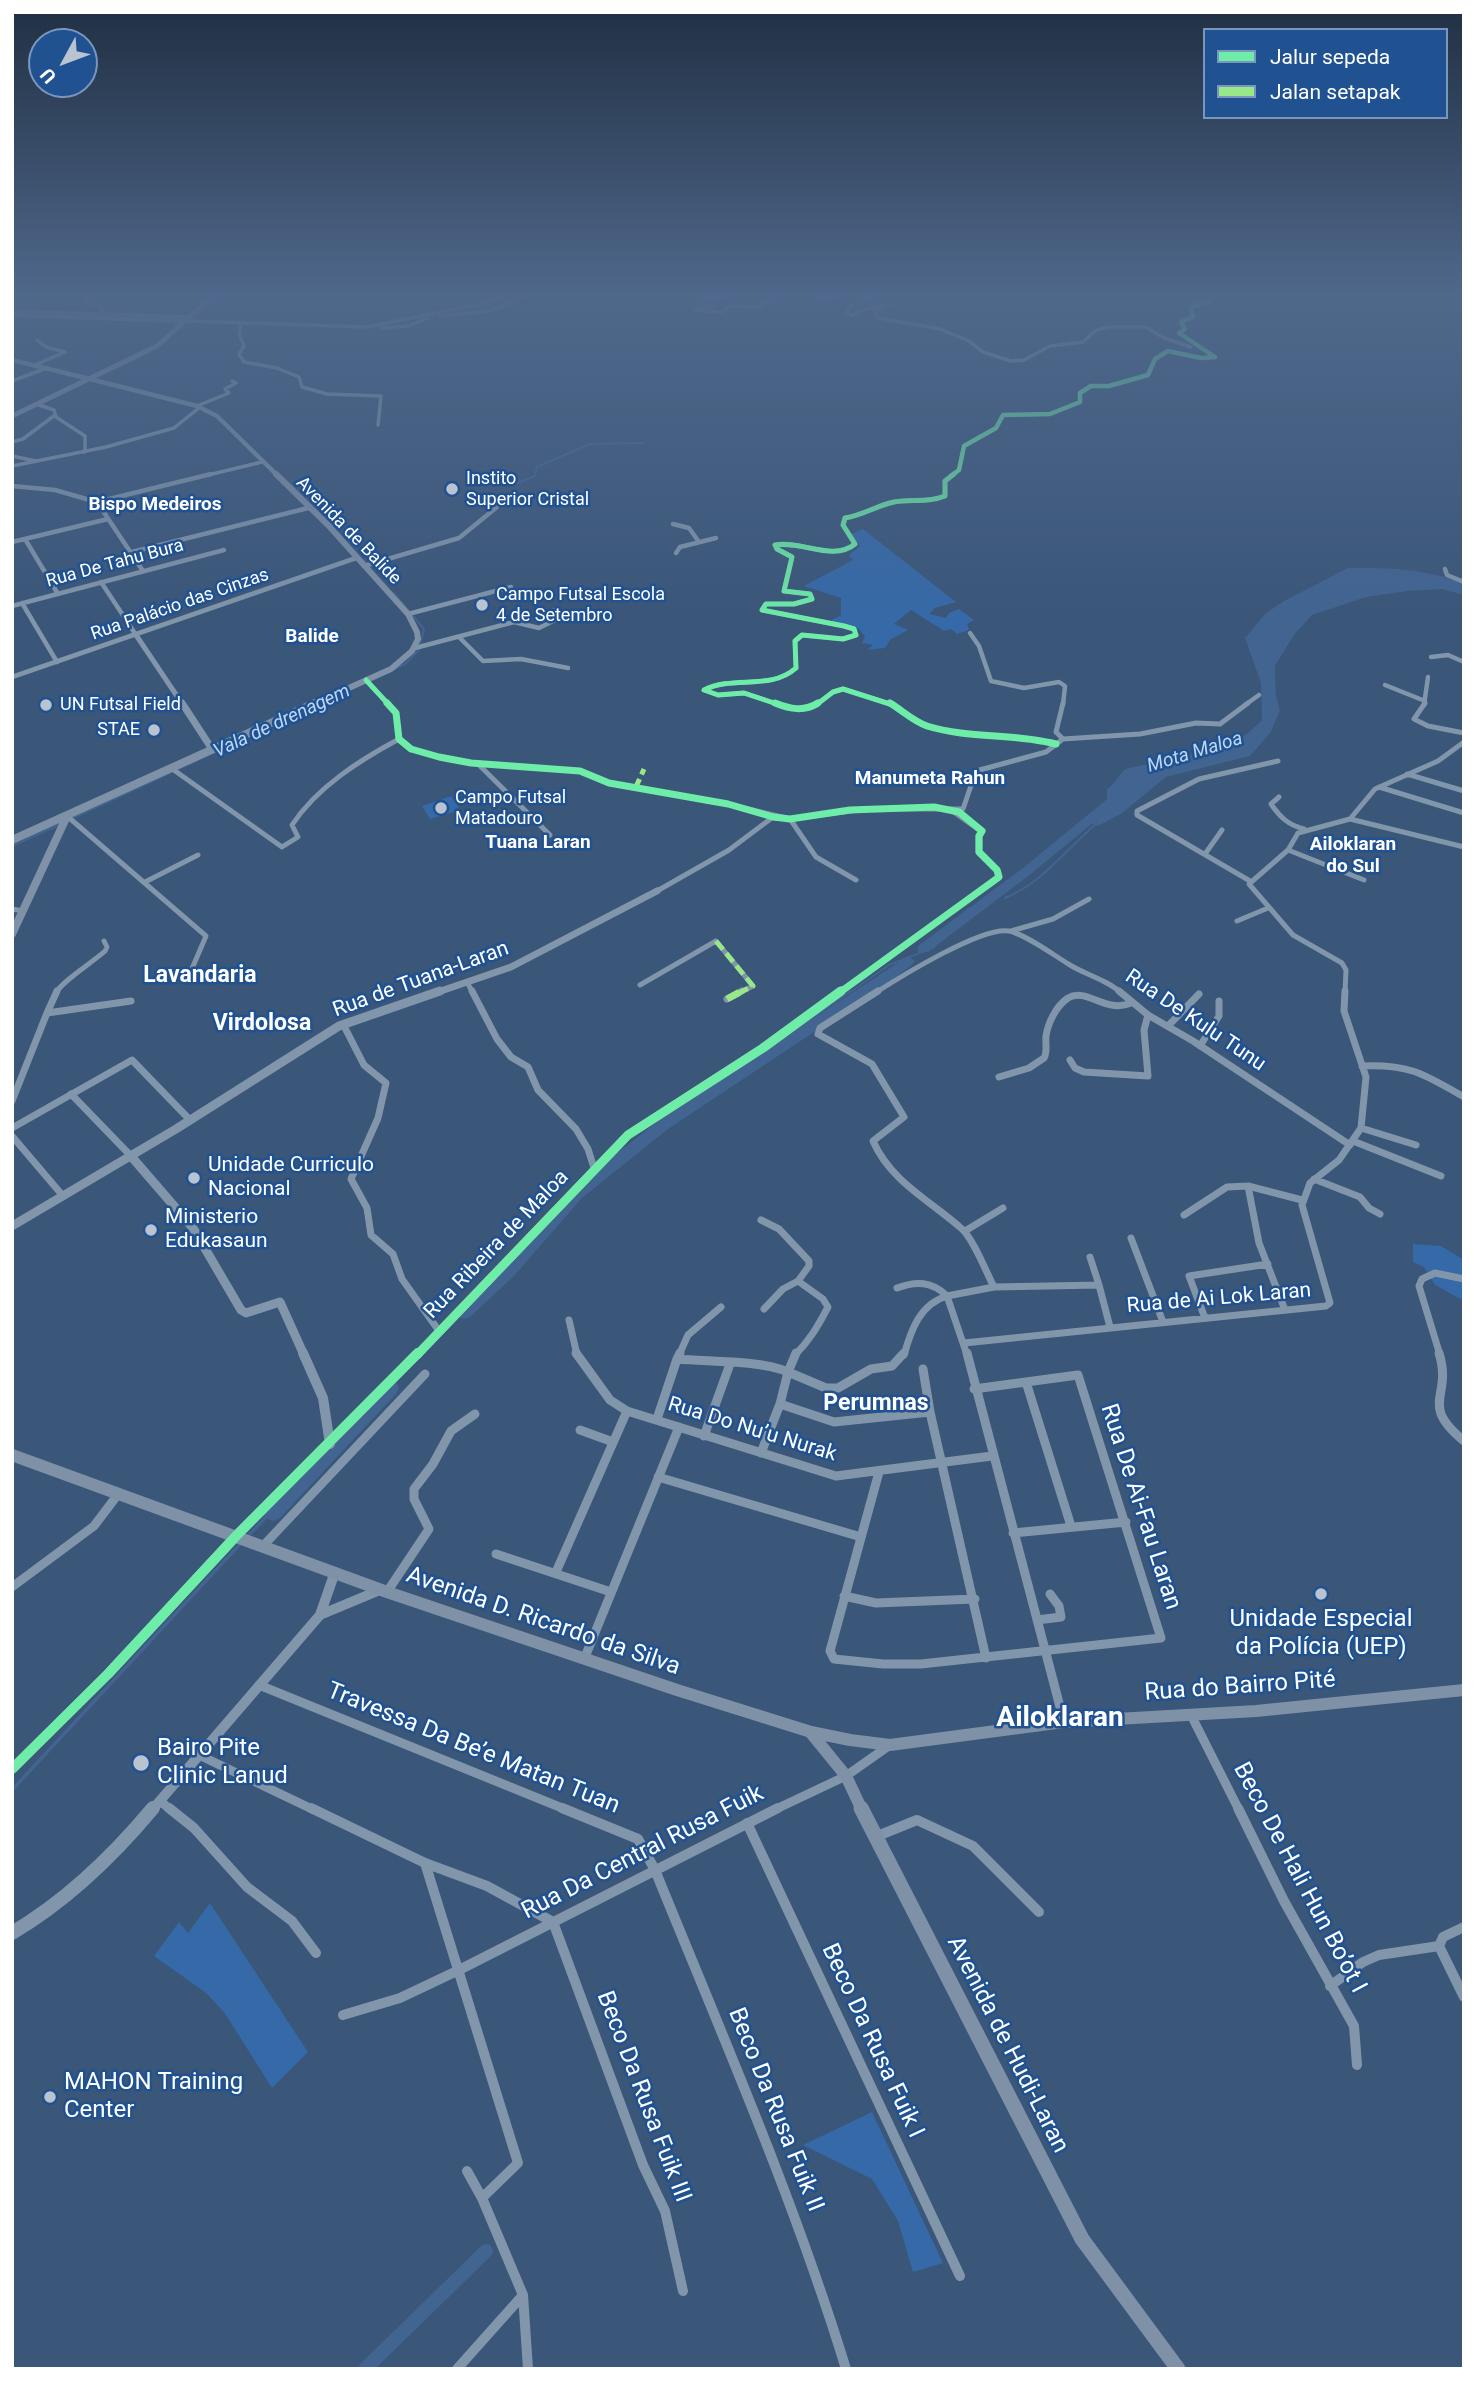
<!DOCTYPE html>
<html>
<head>
<meta charset="utf-8">
<style>
	body { margin:0 }
	#map { position:relative; width:1476px; height:2381px; overflow:hidden; background:#3a5678; font-family:Roboto,sans-serif }
	canvas { display:block }
	.frame { position:absolute; inset:0; border:14px solid #fff; pointer-events:none }
	.legend { position:absolute; left:1203px; top:28px; width:245px; height:91px; box-sizing:border-box; background:#205292; border:2px solid #7997be; margin:0; padding:9px 12px; list-style:none; font-size:21px; color:#fff }
	.legend li { display:flex; align-items:center; gap:14px; height:35px }
	.legend b { width:35px; border:2px solid #7997be }
	.north { position:absolute; left:28px; top:28px; width:70px; height:70px; box-sizing:border-box; background:#205292; border:2px solid #7997be; border-radius:50%; rotate:229deg; font-size:19px; font-weight:700; line-height:28px; text-align:center; color:#fff }
	.north::after { content:''; display:block; margin:auto; width:24px; height:32px; background:#bac4d0; clip-path:polygon(50% 0,100% 100%,50% 72%,0 100%) }
</style>
</head>
<body>
<div id="map">
<canvas width="1476" height="2381"></canvas>
<div class="frame"></div>
<ul class="legend">
<li><b style="height:9px;background:#6deda7"></b>Jalur sepeda</li>
<li><b style="height:9px;background:#98e88a"></b>Jalan setapak</li>
</ul>
<div class="north">U</div>
</div>
<script>
const context = document.querySelector('canvas').getContext('2d');
context.lineJoin = 'round';
function fillPath(path, color) { context.fillStyle = color; context.fill(path, 'evenodd'); }
function strokePath(path, color, width, dash) { context.strokeStyle = color; context.lineWidth = width; context.lineCap = dash ? 'butt' : 'round'; context.setLineDash(dash || []); context.stroke(path); }
function label(font, color, halo, rows, align = 'center') {
  context.font = font + ' Roboto,sans-serif'; context.lineWidth = 5; context.setLineDash([]); context.textBaseline = 'middle'; context.strokeStyle = halo; context.fillStyle = color; for (const [text, x, y, turn = 0] of rows) {
    context.save(); context.translate(x, y); context.rotate((+turn || 0) * Math.PI / 180); context.textAlign = isNaN(turn) ? turn : align; if (halo) context.strokeText(text, 0, 0); context.fillText(text, 0, 0); context.restore();
  }
}
fillPath(new Path2D(`
	M863,529L956,602L935,608L929,614L946,618L949,613L959,609L974,620L967,624L969,630L957,634L951,629L944,631L911,610L894,624L908,630L890,640L885,648L867,650L873,645L862,643L865,637L859,629L830,621L841,615V598L804,586L853,560L849,555L860,546L851,534Z
	M451,796L460,810L430,819L422,806Z
	M1413,1244L1441,1246L1464,1260V1301L1435,1285L1424,1267L1413,1262Z
	M210,1903L308,2052L272,2088L224,2012L206,1993L154,1956L179,1922L188,1933Z
	M872,2112L943,2263L913,2272L898,2221L872,2179L803,2145Z`), '#3569a8');
fillPath(new Path2D(`
	M1348,568C1391,568 1424,568 1464,584V595L1442,589L1407,591L1366,597L1312,615L1294,635L1275,666L1276,696L1280,710L1271,732L1250,756L1166,777L1121,814L1098,826L1092,824L1111,801V786L1125,769L1224,747L1247,734L1262,720L1261,683L1245,638L1266,613L1284,601Z`), '#416491');
strokePath(new Path2D(`
	M513,485L535,476L537,467L590,444L643,443
	M73,818L405,664L419,650L424,629L394,593
	M12,846L61,824
	M1005,898C1044,882 1066,849 1097,823
	M964,913L969,908
	M849,993L889,965L933,948L938,942`), '#416491', 2);
strokePath(new Path2D(`
	M609,1160L851,991`), '#416491', 2.5);
strokePath(new Path2D(`
	M248,1536L350,1429
	M12,1790L241,1543`), '#416491', 3.5);
strokePath(new Path2D(`
	M365,2369L486,2251`), '#416491', 14);
fillPath(new Path2D(`
	M1113,785L1119,789L1117,803L1031,874L928,952H918V946L1023,868L1107,799V789Z
	M908,956L915,961L913,964L882,987L668,1129L582,1198L514,1276L470,1317L464,1319L458,1317L456,1312L458,1307L502,1266L570,1190L658,1121Z
	M390,1380L396,1382L399,1388L396,1394L280,1518L273,1521L266,1518L264,1512L266,1506L384,1382Z`), '#416491');
strokePath(new Path2D(`
	M93,293L95,294L83,300L103,308L99,314
	M726,293L732,296L700,299L698,303L713,307L694,310L722,312L731,306L760,307L778,293
	M821,293L817,297L819,300L847,294H875L852,304L846,312L853,316L859,311L892,303L875,311L878,318L940,329L969,341L983,352L1011,361L1024,360L1050,346L1083,342L1096,330L1110,327H1146L1164,338L1191,347
	M12,311L192,317
	M440,316L491,311L532,293
	M188,321L368,327L479,304L511,293
	M242,322L239,334L244,346L239,354L244,362L277,368L299,377L302,387L327,394L381,396L378,425
	M383,328L408,326L428,318
	M35,365L65,352L46,347L37,340
	M12,381L47,368
	M39,405L54,410L56,417L85,436V452
	M197,406L229,393L225,389L236,383L232,381
	M12,442L23,439L55,415
	M12,456L36,461
	M12,466L106,447L174,428L200,407
	M204,476L262,462
	M951,476L959,470L964,446L996,428L1003,415L1050,414L1080,402V393L1091,386H1109L1148,375L1155,359L1168,351L1201,358L1215,357L1179,333L1185,329L1181,322L1193,317L1191,307L1210,301L1215,293`), '#8296ab', 3.5);
strokePath(new Path2D(`
	M12,486L55,490L97,502L211,474
	M97,502L143,571
	M673,524L689,528L699,542
	M25,539L58,594
	M12,542L108,519
	M132,552L308,508
	M676,553L680,547L716,538
	M364,566L459,538L497,507
	M1445,569L1447,575L1464,582
	M101,582L136,635
	M22,603L57,662
	M12,606L224,550
	M408,614L511,587
	M970,633L979,646L991,681L1024,688L1059,682L1065,686L1063,705
	M460,638L483,661L521,659L568,668
	M415,648L514,622L539,628L563,616L555,610
	M1431,657L1448,655L1464,662
	M366,680L389,705
	M1385,685L1425,701
	M780,705L744,693L718,695L704,690C734,675 770,691 796,668L795,641L802,635L843,639L856,635L854,629L844,626L762,610L766,604H794L812,599L810,594L784,591L792,557L777,549L775,545C801,540 833,562 855,544L843,525L845,518C864,515 878,505 894,502C911,499 928,503 945,496V481L954,474
	M816,705L833,692L843,689L893,705
	M1245,705L1259,695
	M1424,705L1428,677`), '#8296ab', 4.5);
strokePath(new Path2D(`
	M387,703L396,713L399,739L411,749L439,757L471,763L580,771L609,783L728,804L790,819L866,809H963L976,771L1046,752L1063,739L1140,734L1196,723L1220,724L1248,703
	M775,703C790,709 804,712 818,703
	M890,703C903,711 913,721 927,726C969,739 1014,733 1056,744
	M1425,703L1414,719L1428,726L1464,733
	M1063,739L1056,732L1063,703
	M478,764L550,835
	M171,768L282,847L298,837L292,825C317,787 360,760 399,739
	M1407,774L1464,791
	M1379,787L1464,813
	M1279,797L1271,804C1280,817 1288,825 1304,829
	M67,816L206,936L188,978
	M790,819L816,857L856,880
	M1350,819L1375,789L1438,761L1464,742
	M1288,850L1364,880
	M1205,854L1222,830
	M1250,881L1137,815V811L1199,779L1278,761
	M145,882L198,855
	M657,891L729,850L773,817
	M12,909L23,911
	M1237,921L1268,908
	M1011,931L1053,919L1089,899
	M468,984L473,993
	M640,985L716,941L753,986L739,993
	M56,993C61,982 93,962 105,951L107,947L104,941
	M875,993C900,977 982,926 1009,931C1025,934 1055,956 1070,965C1086,975 1108,980 1121,993
	M1345,993L1346,970L1342,963L1293,935L1249,884L1288,850L1298,833L1350,819L1464,847`), '#8296ab', 5);
strokePath(new Path2D(`
	M57,991L47,1013L131,1001
	M472,991L497,1039L511,1057L528,1067L538,1090L576,1129L588,1149L594,1168
	M878,991L820,1028L818,1034L872,1064L904,1117L873,1141C891,1182 931,1201 962,1229C974,1240 986,1272 994,1287
	M1119,991L1148,1015L1193,1041L1350,1145
	M727,999L742,991
	M343,1024L364,1065L386,1083L378,1118L351,1179L367,1208L371,1235L393,1254L402,1279L439,1331
	M1168,1026L1199,994
	M1200,1046L1219,1016V1001
	M1070,1060L1075,1068L1084,1072L1148,1076L1144,1030L1148,1015
	M1362,1066C1410,1064 1424,1074 1464,1097
	M999,1077L1029,1068L1044,1058C1048,1051 1045,1044 1046,1036C1048,1023 1056,1006 1068,998C1087,987 1106,1014 1131,1003
	M71,1094L130,1155
	M12,1101L47,1013
	M12,1128L132,1060L190,1120
	M1361,1128L1416,1145
	M12,1136L63,1196
	M1353,1141L1441,1176
	M1314,1179L1360,1197L1369,1208L1380,1214
	M1184,1215L1227,1187L1248,1186
	M761,1220L779,1229L809,1261V1266L798,1281
	M965,1231L1003,1208
	M1131,1238L1163,1322
	M1090,1257L1099,1285
	M897,1288C916,1281 932,1281 947,1296
	M764,1309L783,1289L798,1281L823,1299L828,1307C818,1326 810,1340 795,1355
	M1285,1310L1259,1243L1248,1186L1302,1200
	M1205,1318L1189,1276L1268,1264
	M569,1320L577,1355
	M964,1343L1326,1306L1330,1303L1302,1205L1310,1183L1339,1160L1361,1128L1366,1077L1344,1011L1345,991
	M679,1355L688,1335L721,1307
	M904,1355C911,1330 920,1304 947,1296
	M967,1355L947,1296L994,1287L1099,1285L1110,1327
	M1440,1355L1419,1286L1422,1279L1435,1273L1464,1279`), '#8296ab', 7);
strokePath(new Path2D(`
	M576,1353L610,1400L627,1411L836,1476L992,1456
	M796,1353L788,1372L826,1388H838L871,1369L892,1366L904,1353
	M967,1353L1064,1722
	M1439,1353C1453,1398 1418,1403 1464,1441
	M677,1359L680,1353
	M923,1369L930,1412
	M1026,1382L1071,1526
	M657,1419L677,1359C711,1362 759,1360 788,1372L780,1404
	M580,1430L613,1442
	M704,1436L730,1364
	M761,1453L780,1404L834,1422L930,1412L986,1658
	M879,1472L830,1651L834,1659L883,1664H921L1161,1638L1078,1375L974,1389
	M658,1477L861,1537
	M1013,1533L1126,1522
	M263,1546L425,1374
	M496,1554L611,1592
	M556,1572L627,1411
	M12,1587L94,1526L119,1493
	M387,1592L429,1529L414,1499V1489L433,1464L451,1431L475,1414
	M844,1596L876,1603L975,1599
	M1037,1620L1061,1617L1059,1606L1050,1594
	M585,1657L679,1427
	M259,1685L567,1810
	M1191,1715L1239,1810
	M199,1755L314,1810
	M160,1801L171,1810
	M774,1810L846,1776L890,1745`), '#8296ab', 9);
strokePath(new Path2D(`
	M169,1808L194,1828L247,1887L292,1921L316,1953
	M311,1808L425,1863L487,1886L553,1922L643,2165L665,2211L683,2291
	M562,1808L638,1839L655,1870C722,2035 794,2199 846,2369
	M1238,1808L1284,1901L1354,2026L1357,2065
	M747,1823L960,2276
	M875,1837L917,1820L973,1846L1039,1912
	M425,1863L518,2163L482,2198L523,2295L528,2369
	M1464,1927L1443,1937L1439,1946L1464,1997
	M1330,1986L1363,1962L1379,1955L1439,1946
	M343,2015L400,1998L459,1970L778,1808
	M467,2171L482,2198
	M457,2369L523,2295`), '#8296ab', 10);
strokePath(new Path2D(`
	M12,315L188,321
	M12,360L90,379`), '#8296ab', 4.5);
strokePath(new Path2D(`
	M136,635L183,705
	M12,677L356,558`), '#8296ab', 5);
strokePath(new Path2D(`
	M182,703L212,749
	M435,993L511,967L657,891
	M839,993L999,877L997,870L979,852V836L982,831L954,811`), '#8296ab', 7);
strokePath(new Path2D(`
	M130,1155L193,1228L241,1310L246,1313L280,1302L304,1355
	M12,1226L176,1129L339,1026L440,991
	M417,1355L628,1135L763,1048L841,991`), '#8296ab', 9);
strokePath(new Path2D(`
	M303,1353L323,1398L330,1444
	M320,1615L335,1572
	M12,1769L108,1674L237,1535L418,1353
	M152,1810L320,1615L380,1590`), '#8296ab', 10);
strokePath(new Path2D(`
	M12,1933C66,1901 113,1856 153,1808`), '#8296ab', 14);
strokePath(new Path2D(`
	M90,379L197,406L217,416L278,476`), '#7e91a7', 4.5);
strokePath(new Path2D(`
	M276,474L328,525L408,614L417,632L418,639L412,651L391,669L311,705`), '#7e91a7', 6);
strokePath(new Path2D(`
	M12,840L315,703
	M12,934L67,816`), '#7e91a7', 8);
strokePath(new Path2D(`
	M12,1455L387,1592L677,1690L811,1732L850,1740L890,1745L1064,1722L1256,1711L1464,1690
	M811,1733L846,1776L862,1810`), '#7e91a7', 12);
strokePath(new Path2D(`
	M861,1808L1082,2239L1178,2369`), '#7e91a7', 15);
strokePath(new Path2D(`
	M12,416L157,346L216,293`), '#8192aa', 5);
strokePath(new Path2D(`
	M635,789L644,769
	M716,941L753,986L739,993`), '#98e88a', 5, [11, 5]);
strokePath(new Path2D(`
	M727,999L742,991`), '#98e88a', 7, [14, 7]);
strokePath(new Path2D(`
	M951,476L959,470L964,446L996,428L1003,415L1050,414L1080,402V393L1091,386H1109L1148,375L1155,359L1168,351L1201,358L1215,357L1179,333L1185,329L1181,322L1193,317L1191,307L1210,301L1215,293`), '#6deda7', 4.5);
strokePath(new Path2D(`
	M366,680L389,705
	M780,705L744,693L718,695L704,690C734,675 770,691 796,668L795,641L802,635L843,639L856,635L854,629L844,626L762,610L766,604H794L812,599L810,594L784,591L792,557L777,549L775,545C801,540 833,562 855,544L843,525L845,518C864,515 878,505 894,502C911,499 928,503 945,496V481L954,474
	M816,705L833,692L843,689L893,705`), '#6deda7', 5);
strokePath(new Path2D(`
	M387,703L396,713L399,739L411,749L439,757L471,763L580,771L609,783L728,804L773,817L790,819L850,810L934,807L959,812L982,831L979,836V852L997,870L999,877L839,993
	M775,703C790,709 804,712 818,703
	M890,703C903,711 913,721 927,726C969,739 1014,733 1056,744`), '#6deda7', 7);
strokePath(new Path2D(`
	M417,1355L628,1135L763,1048L841,991`), '#6deda7', 9);
strokePath(new Path2D(`
	M12,1769L108,1674L237,1535L418,1353`), '#6deda7', 10);
const sky = context.createLinearGradient(0, 0, 0, 626);
sky.addColorStop(0, '#202f42');
sky.addColorStop(0.47, '#4f688b');
sky.addColorStop(1, '#4f688b00');
context.fillStyle = sky;
context.fillRect(0, 0, 1476, 626);
for (const [x, y, r, color] of [
	[452,489,7,"#bac4d0"],
	[482,605,7,"#bac4d0"],
	[46,705,7,"#bac4d0"],
	[154,730,7,"#bac4d0"],
	[441,808,7,"#bac4d0"],
	[194,1178,7,"#bac4d0"],
	[151,1230,7,"#bac4d0"],
	[1321,1594,7,"#bac4d0"],
	[141,1763,9,"#bac4d0"],
	[50,2097,7,"#bac4d0"]
]) { const dot = new Path2D(); dot.arc(x, y, r, 0, 2 * Math.PI); context.fillStyle = color; context.fill(dot); strokePath(dot, '#205292', 2.5); }
label('18px', '#fff', '#205292', [
	["Instito",466,479],
	["Superior Cristal",466,500],
	["Campo Futsal Escola",496,595],
	["4 de Setembro",496,616],
	["UN Futsal Field",60,705],
	["STAE",140,730,"right"],
	["Campo Futsal",455,798],
	["Matadouro",455,819]
], 'left');
label('18px', '#fff', '#205292', [
	["Avenida de Balide",348,531,46],
	["Rua De Tahu Bura",115,564,-15],
	["Rua Palácio das Cinzas",180,605,-19]
]);
label('bold 19px', '#fff', '#205292', [
	["Bispo Medeiros",155,505],
	["Balide",312,637],
	["Manumeta Rahun",930,779],
	["Tuana Laran",538,843],
	["Ailoklaran",1353,845],
	["do Sul",1353,867]
]);
label('italic 19px', '#bed7f4', '#205292', [
	["Vala de drenagem",282,722,-25],
	["Mota Maloa",1195,753,-17]
]);
label('21px', '#fff', '#205292', [
	["Rua de Tuana-Laran",421,980,-20],
	["Rua De Kulu Tunu",1195,1021,34],
	["Rua Ribeira de Maloa",497,1245,-46],
	["Rua de Ai Lok Laran",1219,1299,-5],
	["Rua Do Nu’u Nurak",752,1430,17]
]);
label('21px', '#fff', '#205292', [
	["Unidade Curriculo",208,1166],
	["Nacional",208,1190],
	["Ministerio",165,1218],
	["Edukasaun",165,1242]
], 'left');
label('bold 23px', '#fff', '#205292', [
	["Lavandaria",200,976],
	["Virdolosa",262,1024],
	["Perumnas",876,1404]
]);
label('24px', '#fff', '#205292', [
	["Rua De Ai-Fau Laran",1140,1507,72],
	["Avenida D. Ricardo da Silva",543,1622,19],
	["Rua do Bairro Pité",1240,1687,-4],
	["Travessa Da Be’e Matan Tuan",473,1749,22],
	["Rua Da Central Rusa Fuik",643,1853,-27],
	["Beco De Hali Hun Bo’ot I",1299,1878,62],
	["Beco Da Rusa Fuik I",872,2041,65],
	["Avenida de Hudi-Laran",1007,2045,63],
	["Beco Da Rusa Fuik III",643,2097,69],
	["Beco Da Rusa Fuik II",775,2110,68]
]);
label('24px', '#fff', '#205292', [
	["Unidade Especial",1321,1620,"center"],
	["da Polícia (UEP)",1321,1648,"center"],
	["Bairo Pite",157,1749],
	["Clinic Lanud",157,1777],
	["MAHON Training",64,2083],
	["Center",64,2111]
], 'left');
label('bold 28px', '#fff', '#205292', [
	["Ailoklaran",1060,1719]
]);
</script>
</body>
</html>
